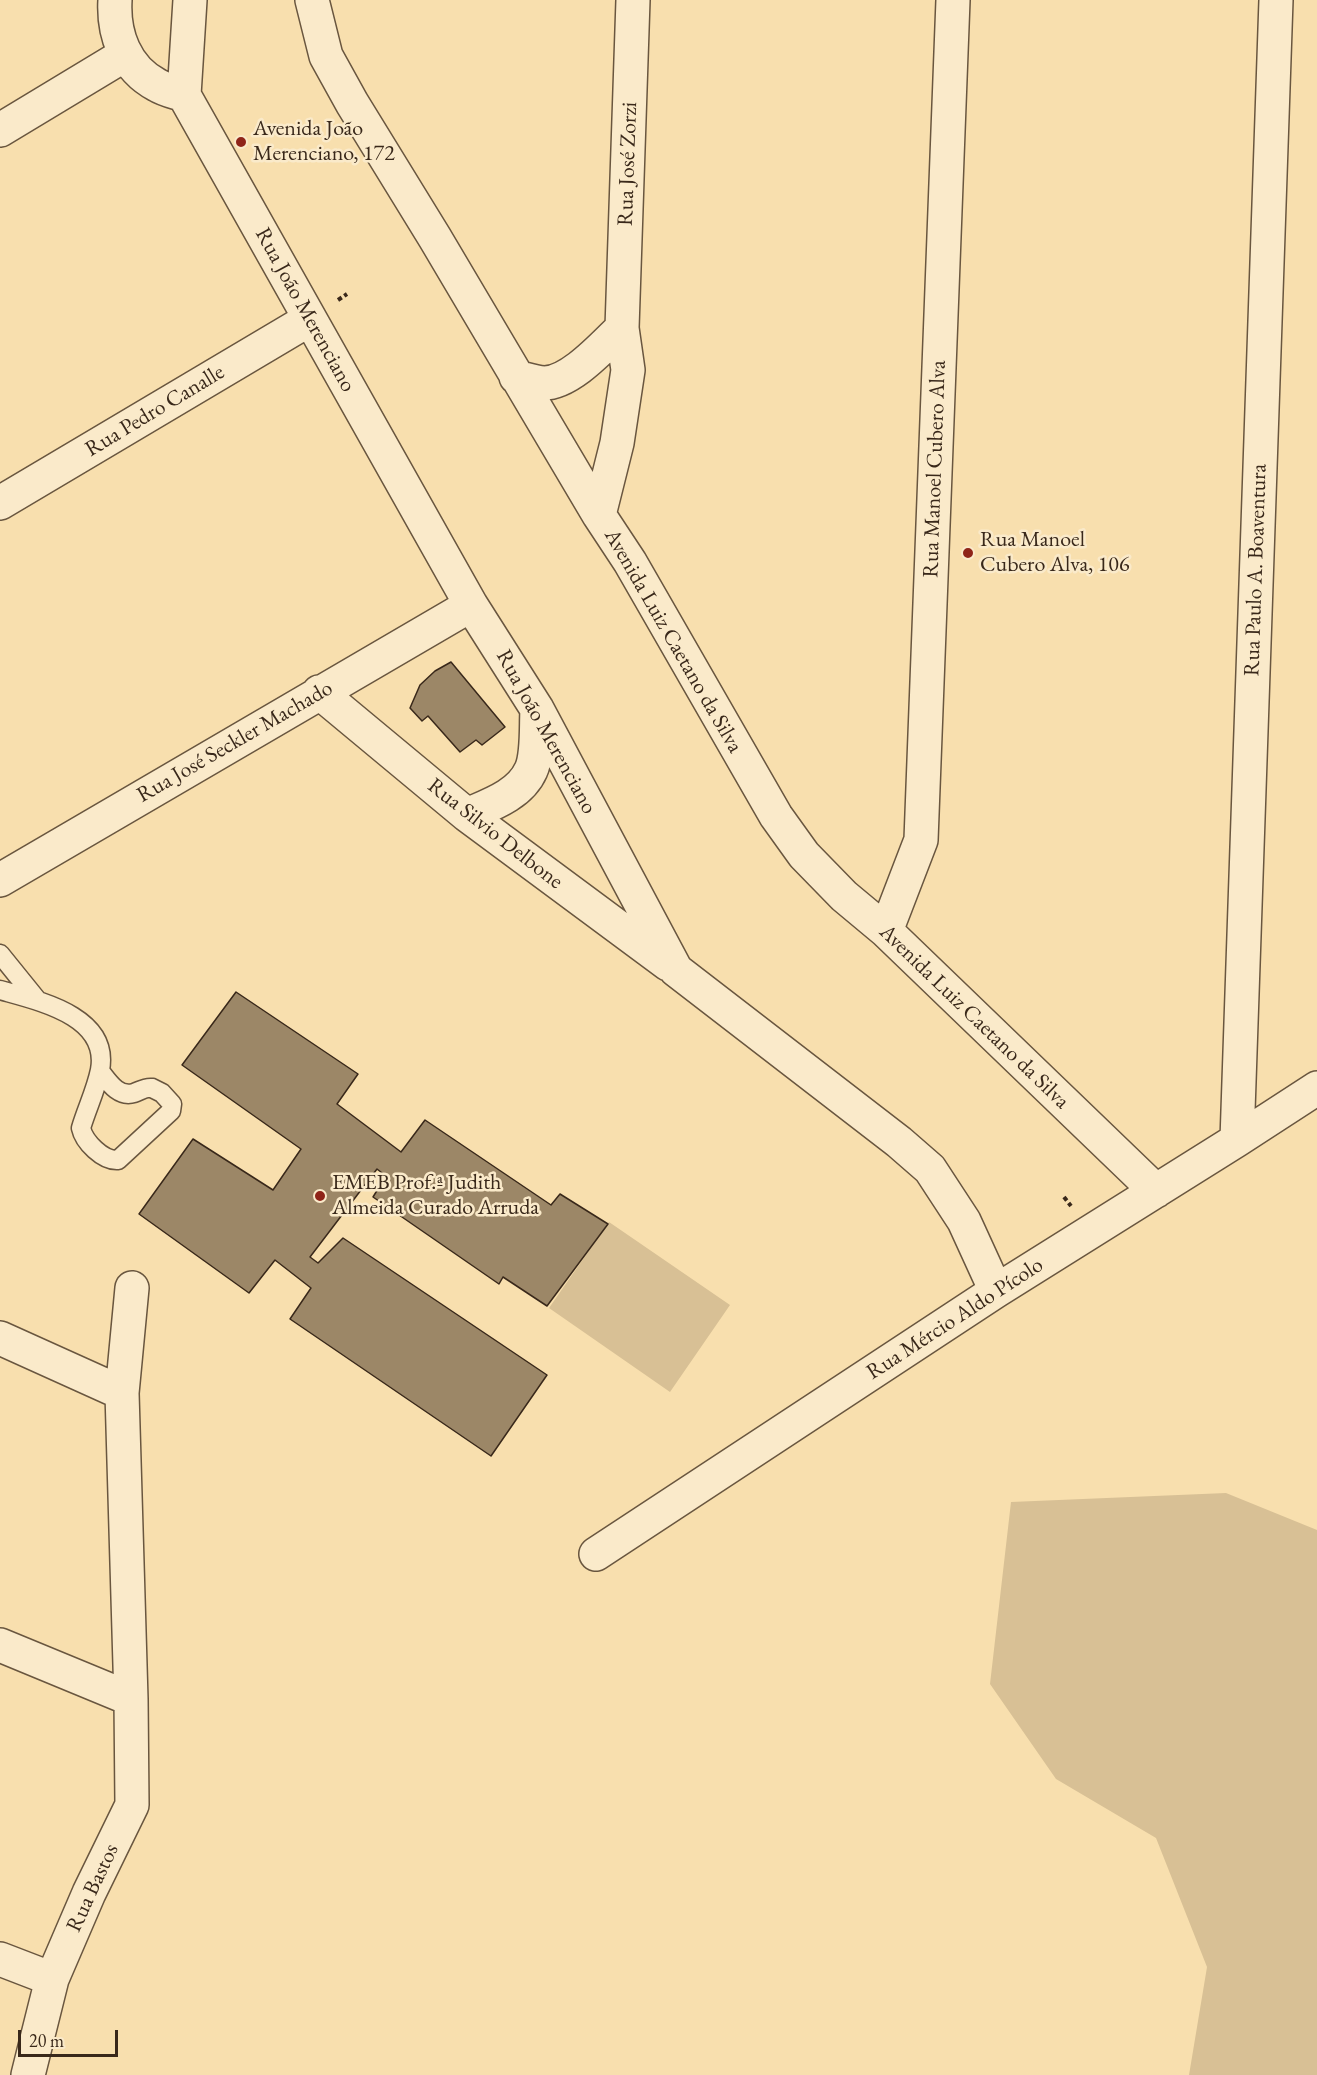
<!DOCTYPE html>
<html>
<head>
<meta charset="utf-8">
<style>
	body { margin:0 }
	#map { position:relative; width:1317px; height:2075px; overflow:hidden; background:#f8dfae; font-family:"EB Garamond",serif }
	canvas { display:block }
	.scale { position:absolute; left:18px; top:2030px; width:100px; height:27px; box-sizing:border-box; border:3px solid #39281a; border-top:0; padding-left:8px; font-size:18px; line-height:21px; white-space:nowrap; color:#39281a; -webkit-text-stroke:4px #faeaca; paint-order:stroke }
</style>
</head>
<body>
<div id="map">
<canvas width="1317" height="2075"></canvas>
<div class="scale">20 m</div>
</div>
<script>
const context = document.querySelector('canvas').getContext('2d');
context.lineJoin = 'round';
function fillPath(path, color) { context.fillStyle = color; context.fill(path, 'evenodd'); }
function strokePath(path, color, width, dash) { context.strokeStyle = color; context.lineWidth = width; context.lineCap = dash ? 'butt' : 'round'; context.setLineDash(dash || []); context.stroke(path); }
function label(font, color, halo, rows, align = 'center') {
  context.font = font + ' "EB Garamond",serif'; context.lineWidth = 5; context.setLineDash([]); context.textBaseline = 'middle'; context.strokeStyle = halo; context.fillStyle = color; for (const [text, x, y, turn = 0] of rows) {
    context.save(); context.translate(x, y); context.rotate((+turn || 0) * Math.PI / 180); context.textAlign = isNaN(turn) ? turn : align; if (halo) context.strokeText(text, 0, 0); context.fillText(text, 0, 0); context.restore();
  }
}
fillPath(new Path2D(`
	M609,1222L730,1305L670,1392L549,1308Z
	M1226,1493L1317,1530V2075H1189L1207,1967L1156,1838L1056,1779L990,1684L1011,1502Z`), '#d8c095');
const building = new Path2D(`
	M451,662L505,727L482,745L476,740L460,752L428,716L422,721L410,708L420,685L435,671Z
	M236,992L358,1074L337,1104L401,1152L425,1120L551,1205L560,1194L608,1224L547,1306L503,1277L499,1284L373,1197L386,1176L377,1169L310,1257L318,1263L343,1238L547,1375L491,1456L290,1319L311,1288L275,1260L249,1293L139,1214L193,1139L273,1190L301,1149L182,1065Z`);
fillPath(building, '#9c8767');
strokePath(building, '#39281a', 1.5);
const service = new Path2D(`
	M0,954L38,1001
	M0,990C39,1001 110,1016 100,1070C96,1090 87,1108 81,1128C84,1142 103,1161 118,1160L171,1111L172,1104L162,1093L152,1088C145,1087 140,1091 134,1093C118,1098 108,1081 100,1071`);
const minor = new Path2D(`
	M115,0C113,34 125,68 157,85C165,90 175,92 184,95
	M190,0L184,95L471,605L537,709L676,970L899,1142L930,1169L964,1221L996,1291
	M312,0L326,56L352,103L435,238L599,515L630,562L776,816L804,855L844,896L886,931L1156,1191
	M0,130L126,54
	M516,377C525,379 534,382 543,383C570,384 604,345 622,328
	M0,503L310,319
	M599,515L617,443L628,370L622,328L633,0
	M319,692L467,815L668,964
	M467,815C490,805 520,795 531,770C538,755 536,726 537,709
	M0,880L471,605
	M886,931L921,840L953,0
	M1237,1140L1276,0
	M0,1338L122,1393
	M596,1554L996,1291L1237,1140L1317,1088
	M0,1645L131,1699
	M0,1959L52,1979
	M28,2075L52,1979L89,1893L132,1805L131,1699L122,1393L132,1288`);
strokePath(service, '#69563f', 21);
strokePath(minor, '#69563f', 36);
strokePath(new Path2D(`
	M338,300L347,294
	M1064,1197L1071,1206`), '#39281a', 4, [4.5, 3]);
strokePath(service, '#faeaca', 18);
strokePath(minor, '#faeaca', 33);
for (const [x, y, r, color] of [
	[241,142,6,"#8f2418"],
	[968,553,6,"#8f2418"],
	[320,1196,6,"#8f2418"]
]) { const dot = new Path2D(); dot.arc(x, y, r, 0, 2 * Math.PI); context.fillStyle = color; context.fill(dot); strokePath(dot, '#faeaca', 2); }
label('22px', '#39281a', '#faeaca', [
	["Avenida João",253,129],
	["Merenciano, 172",253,154],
	["Rua Manoel",980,540],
	["Cubero Alva, 106",980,565],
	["EMEB Prof.ª Judith",332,1183],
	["Almeida Curado Arruda",332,1208]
], 'left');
label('22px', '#39281a', '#faeaca', [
	["Rua José Zorzi",628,164,-88],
	["Rua João Merenciano",305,310,61],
	["Rua Pedro Canalle",155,411,-31],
	["Rua Manoel Cubero Alva",935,469,-88],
	["Rua Paulo A. Boaventura",1256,570,-88],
	["Avenida Luiz Caetano da Silva",673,641,60],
	["Rua João Merenciano",546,732,61],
	["Rua José Seckler Machado",235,742,-30],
	["Rua Silvio Delbone",495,834,38],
	["Avenida Luiz Caetano da Silva",974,1017,44],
	["Rua Mércio Aldo Pícolo",955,1319,-33],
	["Rua Bastos",93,1888,-65]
]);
</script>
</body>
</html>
